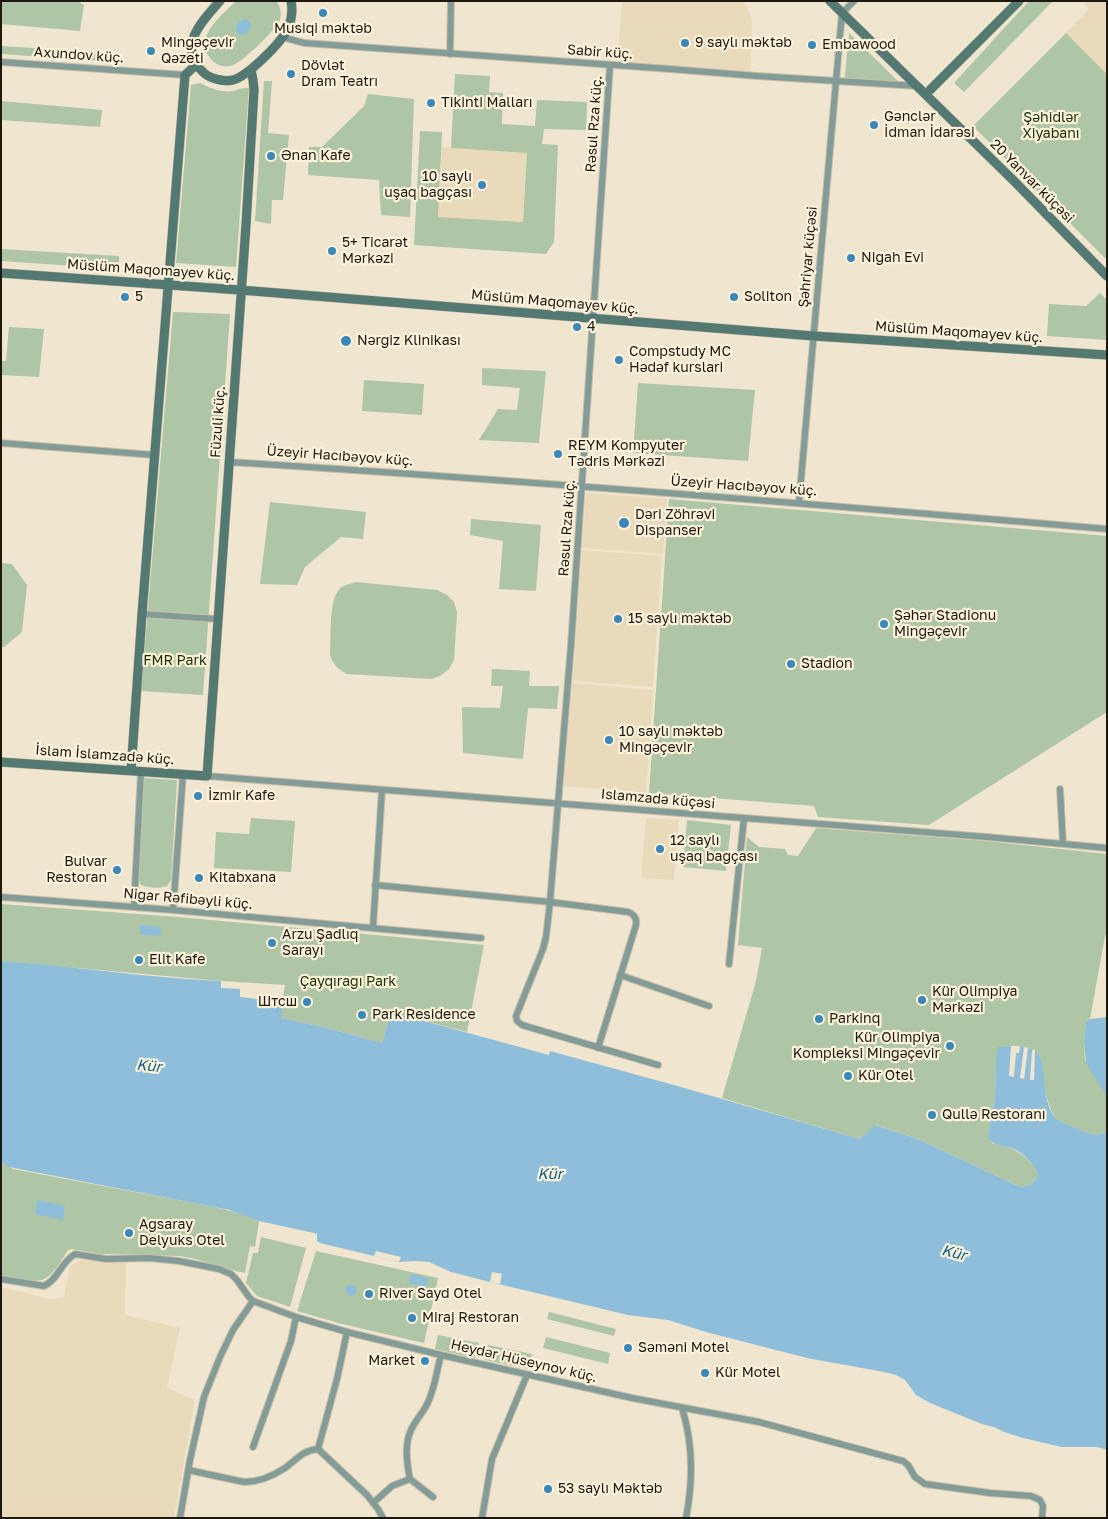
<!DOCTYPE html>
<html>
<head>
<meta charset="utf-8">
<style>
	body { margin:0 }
	#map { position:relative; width:1108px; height:1519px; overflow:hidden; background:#f0e5ce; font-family:"Golos Text",sans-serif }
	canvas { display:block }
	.frame { position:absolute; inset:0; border:2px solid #1d1911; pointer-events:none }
</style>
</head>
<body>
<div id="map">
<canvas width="1108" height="1519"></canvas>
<div class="frame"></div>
</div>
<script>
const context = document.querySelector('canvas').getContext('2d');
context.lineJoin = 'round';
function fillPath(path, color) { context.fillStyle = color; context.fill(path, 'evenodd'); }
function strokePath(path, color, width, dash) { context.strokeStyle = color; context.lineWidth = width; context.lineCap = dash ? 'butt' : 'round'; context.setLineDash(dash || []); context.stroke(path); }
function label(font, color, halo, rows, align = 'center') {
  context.font = font + ' "Golos Text",sans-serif'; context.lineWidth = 4.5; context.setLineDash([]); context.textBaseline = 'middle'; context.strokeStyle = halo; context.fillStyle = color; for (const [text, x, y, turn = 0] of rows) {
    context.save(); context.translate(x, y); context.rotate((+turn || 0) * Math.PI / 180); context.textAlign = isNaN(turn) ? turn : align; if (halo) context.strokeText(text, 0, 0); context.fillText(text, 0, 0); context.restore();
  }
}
fillPath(new Path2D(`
	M622,1H742L748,8L752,20L750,77L617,67Z
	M1081,1H1107V74L1066,33L1089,9Z
	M442,147L527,153L523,222L438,217Z
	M586,493L667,499L663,554L582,548Z
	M582,550L662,556L653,687L573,681Z
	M572,683L653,690L646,793L564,786Z
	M646,818L679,820L674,880L641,878Z
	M80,1260L126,1263L125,1315L180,1328L167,1388L195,1400L174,1518H1V1287L50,1299L64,1297L70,1266Z`), '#e9dabc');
fillPath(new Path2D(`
	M1,1H78L84,5L80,31L1,24Z
	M236,1H277C280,7 282,13 280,20C277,28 242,63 233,65C226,68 217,66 212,60C191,39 221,16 236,1Z
	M1029,1H1053L964,92L954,83Z
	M849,33L905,88L844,85Z
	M1066,33L1107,74V260L973,126Z
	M1,46L118,53L117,62L1,54Z
	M455,74L490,76L489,92L503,93L502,124L535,126L537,100L587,102L586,130L544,129L542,144L558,145L554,242L546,254L414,245L420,131L442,132L438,217L523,222L527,153L451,148Z
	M264,81H272L268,133L289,135L283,200H272L271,224L255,221Z
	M200,83C209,88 222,93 233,91C239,90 243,87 249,88L236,267L176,263L191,85Z
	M368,94L414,99L410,217L381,215L379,180L308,175L309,147H322L364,106Z
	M1,101L102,110L100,127L1,120Z
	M1,249L119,256V269L1,261Z
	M1100,293L1107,300V340L1047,336L1049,304L1086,306Z
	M173,312L230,314L203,695L141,691Z
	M9,327L44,329L39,377L1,375V361H6Z
	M482,368L546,371L539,443L479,440L498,409L517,410L520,388L482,385Z
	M364,380L424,384L422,415L362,411Z
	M638,383L755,390L748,461L633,453Z
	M669,499L1107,536V712L929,825L818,817L814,806L649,793Z
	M270,502L366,512L363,539L341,537L305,567L297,585L260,584Z
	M471,519L541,525L536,591L499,589L503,541L470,535Z
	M1,563L12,564L27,585L22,632L4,647H1Z
	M356,582L437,590L447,595L454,602L457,613L454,660L449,669L440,676L431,679L347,674C338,669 333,665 330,655C331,640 329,601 338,591C342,585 349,584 356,582Z
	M492,669L530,671L529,686H559L557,709L528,708L523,759L463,753L462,707L500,708L503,686H491Z
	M144,778L177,780L171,880L167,886C159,889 149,888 141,885L138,879Z
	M251,818L295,821L291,872L214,868L216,832L249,834Z
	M687,820L731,825L726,871L683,867Z
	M816,828L986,841L1107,854V933L1105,936L1090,1019L1086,1022L1084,1041L1085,1060L1107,1097V1131C1098,1137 1089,1133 1080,1130C1072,1127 1063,1124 1056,1118C1046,1109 1042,1070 1040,1057L1035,1050L1028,1048L1011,1046L996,1069L995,1097L988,1136L992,1143C1008,1147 1017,1149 1029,1161C1033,1165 1037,1168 1038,1174C1033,1184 1029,1188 1018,1186L918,1139L876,1125L860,1139L722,1098L756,981L762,948L738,945L747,837L759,847L785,849L788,855L798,856Z
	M1,904L178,917L484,945L467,1032L391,1012L382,1043L323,1027L280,1018L285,985L221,981L1,961Z
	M1,1162L13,1169L214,1207L242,1214L259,1221L255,1247L250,1246L245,1273C223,1269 202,1259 180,1256L101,1254L72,1249L68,1250C44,1289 43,1283 1,1275Z
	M261,1237L306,1248L290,1307L257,1296L246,1283L253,1253H258Z
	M316,1251L438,1278L424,1343L342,1324L297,1311Z
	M549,1312L616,1329L614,1336L547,1319Z
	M438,1335L479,1343L475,1358L435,1349Z
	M546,1337L610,1353L608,1364L543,1348Z
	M488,1345L532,1354L529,1369L485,1360Z`), '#aec6a5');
fillPath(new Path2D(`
	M247,19L251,24C251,31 247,34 240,35L236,31C236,24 240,20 247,19Z
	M140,925L161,927V936L140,934Z
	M1,961C75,966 147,978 221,981V988L240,989V997L283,1002L281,1018L323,1027L382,1043L391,1012L549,1055L550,1051L681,1087L860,1139L875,1125L918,1139L1018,1186C1029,1188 1035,1183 1038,1173C1034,1165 1024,1154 1016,1150C1007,1145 991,1147 988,1136L995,1097L996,1059L998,1047L1020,1046L1035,1050C1037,1053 1040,1056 1041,1060C1046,1076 1043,1108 1057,1119C1064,1124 1073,1127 1081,1130C1090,1134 1099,1137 1107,1131V1450L1097,1447H1062L1023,1438L1004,1432L994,1427L982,1424L930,1403L916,1395L905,1380L896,1375L884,1372L807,1358L706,1332L668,1320L628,1315L490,1282L451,1272L429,1262L416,1261L399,1262L320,1243L317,1241V1234L314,1233L259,1221L229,1210L9,1167L1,1162Z
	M1107,1017V1097L1086,1063L1084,1041L1086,1022L1090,1019Z
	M37,1200L65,1206L63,1220L35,1214Z
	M411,1274L428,1278L426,1287L409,1283Z
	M345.5 1290a5.5 5.5 0 1 1 11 0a5.5 5.5 0 1 1-11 0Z`), '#8fbeda');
fillPath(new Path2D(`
	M1011,1046H1020L1019,1053H1016L1014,1077L1009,1076Z
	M1024,1047L1028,1048L1024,1079L1020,1078Z
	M1032,1050H1035L1034,1080H1030Z
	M376,1251L401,1257L399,1262L374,1256Z
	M492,1272L502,1274L500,1284L490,1282Z`), '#f0e5ce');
const street = new Path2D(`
	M282,37L304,43L670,69L757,76L917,86
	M450,54L451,1
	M1,62L185,75
	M610,65L571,645L550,902L546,937L543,949L516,1016L517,1021L522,1025L658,1065
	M1,443L154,455
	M229,462C522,480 814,504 1107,529
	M799,502L842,13L854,1
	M142,614L217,619
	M207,776L987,837L1107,848
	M1060,789L1063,844
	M375,885L550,902L628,912C634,914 637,918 636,925L598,1048
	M1,897L173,910L481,938
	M134,907L141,772
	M173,910L183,775
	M373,927L382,790
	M729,964L744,818
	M620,975L709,1006
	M1,1279L44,1286C58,1280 61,1262 75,1254L106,1259L149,1258L179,1261L219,1269L231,1274L237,1280L249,1297L253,1301L296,1317L347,1332L441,1355L632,1398L759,1422L903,1461L908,1465L915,1477L925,1484L990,1493L1031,1496L1040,1500L1043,1506L1042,1518
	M682,1408C693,1443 693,1482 686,1518
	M253,1447L291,1341L296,1317
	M318,1449L337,1379L347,1332
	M188,1470L244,1482C258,1482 273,1476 285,1468C296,1460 303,1450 318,1449L367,1495L378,1509L383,1518
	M410,1479L433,1497
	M373,1503L392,1486L410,1479C407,1464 404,1445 411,1430C416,1419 425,1411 429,1400C435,1386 437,1370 441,1355
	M180,1518L190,1460L204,1397L220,1357L233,1330L253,1301
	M482,1518L492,1459L527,1375`);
const secondary = new Path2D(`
	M220,1C201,22 176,48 204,73C211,79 224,82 233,80C248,76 282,42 288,28C292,19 293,11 291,1
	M830,1L1014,181L1107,276
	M930,90L1019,1
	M1,273L240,290L814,336L1107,355
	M1,762L207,776L246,225L254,90L253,80L251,70
	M131,771L142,614L185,75L196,65`);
strokePath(street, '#cac0ac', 8);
strokePath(secondary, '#cac0ac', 10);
strokePath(street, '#849c97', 6);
strokePath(secondary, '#547972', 9);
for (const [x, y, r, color] of [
	[323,13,5,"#3a87ba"],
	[685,43,5,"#3a87ba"],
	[812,45,5,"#3a87ba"],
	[151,51,5,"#3a87ba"],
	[291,74,5,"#3a87ba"],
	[431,103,5,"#3a87ba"],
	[874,125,5,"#3a87ba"],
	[271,156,5,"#3a87ba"],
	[482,185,5,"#3a87ba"],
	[332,251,5,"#3a87ba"],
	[851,258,5,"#3a87ba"],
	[125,297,5,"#3a87ba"],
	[734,297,5,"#3a87ba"],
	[577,327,5,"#3a87ba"],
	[346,341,6,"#3a87ba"],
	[619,360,5,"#3a87ba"],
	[558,454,5,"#3a87ba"],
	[624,523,6,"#3a87ba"],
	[618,619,5,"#3a87ba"],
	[884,624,5,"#3a87ba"],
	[791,664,5,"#3a87ba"],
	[609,740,5,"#3a87ba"],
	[198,796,5,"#3a87ba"],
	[660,849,5,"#3a87ba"],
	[117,870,5,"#3a87ba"],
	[199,878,5,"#3a87ba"],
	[272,943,5,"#3a87ba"],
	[139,960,5,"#3a87ba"],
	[922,1000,5,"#3a87ba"],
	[307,1002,5,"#3a87ba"],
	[362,1015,5,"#3a87ba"],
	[819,1019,5,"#3a87ba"],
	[950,1046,5,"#3a87ba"],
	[848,1076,5,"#3a87ba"],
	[932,1115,5,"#3a87ba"],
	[129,1233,5,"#3a87ba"],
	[369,1294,5,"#3a87ba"],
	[412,1318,5,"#3a87ba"],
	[628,1348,5,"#3a87ba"],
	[425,1361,5,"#3a87ba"],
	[705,1373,5,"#3a87ba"],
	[548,1489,5,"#3a87ba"]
]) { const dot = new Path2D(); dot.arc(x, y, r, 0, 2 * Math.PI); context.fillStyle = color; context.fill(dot); strokePath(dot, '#fef2db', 2); }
label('14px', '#1d1911', '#fef2db', [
	["Musiqi məktəb",323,29,"center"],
	["Mingəçevir",161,43],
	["Qəzeti",161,59],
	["9 saylı məktəb",695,43],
	["Embawood",822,45],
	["Dövlət",301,66],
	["Dram Teatrı",301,82],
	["Tikinti Malları",441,103],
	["Gənclər",884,117],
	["İdman İdarəsi",884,133],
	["Ənan Kafe",281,156],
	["10 saylı",472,177,"right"],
	["uşaq bağçası",472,193,"right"],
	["5+ Ticarət",342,243],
	["Mərkəzi",342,259],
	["Nigah Evi",861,258],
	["5",135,297],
	["Soliton",744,297],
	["4",587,327],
	["Nərgiz Klinikası",357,341],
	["Compstudy MC",629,352],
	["Hədəf kurslari",629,368],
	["REYM Kompyuter",568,446],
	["Tədris Mərkəzi",568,462],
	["Dəri Zöhrəvi",635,515],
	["Dispanser",635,531],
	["Şəhər Stadionu",894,616],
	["Mingəçevir",894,632],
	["15 saylı məktəb",628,619],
	["Stadion",801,664],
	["10 saylı məktəb",619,732],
	["Mingəçevir",619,748],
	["İzmir Kafe",208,796],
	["12 saylı",670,841],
	["uşaq bağçası",670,857],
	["Bulvar",107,862,"right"],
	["Restoran",107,878,"right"],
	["Kitabxana",209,878],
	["Arzu Şadlıq",282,935],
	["Sarayı",282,951],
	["Elit Kafe",149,960],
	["Kür Olimpiya",932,992],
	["Mərkəzi",932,1008],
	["Штсш",297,1002,"right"],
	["Park Residence",372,1015],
	["Parkinq",829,1019],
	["Kür Olimpiya",940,1038,"right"],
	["Kompleksi Mingəçevir",940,1054,"right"],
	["Kür Otel",858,1076],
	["Qullə Restoranı",942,1115],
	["Ağsaray",139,1225],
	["Delyuks Otel",139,1241],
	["River Sayd Otel",379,1294],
	["Miraj Restoran",422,1318],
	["Səməni Motel",638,1348],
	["Market",415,1361,"right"],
	["Kür Motel",715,1373],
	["53 saylı Məktəb",558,1489]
], 'left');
label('14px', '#1d1911', '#fef2db', [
	["Sabir küç.",600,52,4],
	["Axundov küç.",79,55,4],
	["Rəsul Rza küç.",594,124,-86],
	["20 Yanvar küçəsi",1032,181,45],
	["Şəhriyar küçəsi",808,257,-85],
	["Müslüm Maqomayev küç.",151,270,4],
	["Müslüm Maqomayev küç.",555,302,5],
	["Müslüm Maqomayev küç.",959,332,4],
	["Füzuli küç.",218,422,-86],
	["Üzeyir Hacıbəyov küç.",340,456,4],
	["Üzeyir Hacıbəyov küç.",744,486,4],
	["Rəsul Rza küç.",567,528,-86],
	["İslam İslamzadə küç.",105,755,4],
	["Islamzadə küçəsi",658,799,5],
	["Nigar Rəfibəyli küç.",188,899,5],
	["Heydər Hüseynov küç.",524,1361,13]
]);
label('14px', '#163207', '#fef2db', [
	["Şəhidlər",1051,118],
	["Xiyabanı",1051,134],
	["FMR Park",175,661],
	["Çayqırağı Park",348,982]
]);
label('italic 15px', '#0b5e84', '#fef2db', [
	["Kür",149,1066,6],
	["Kür",550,1174],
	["Kür",954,1253,14]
]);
</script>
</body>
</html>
